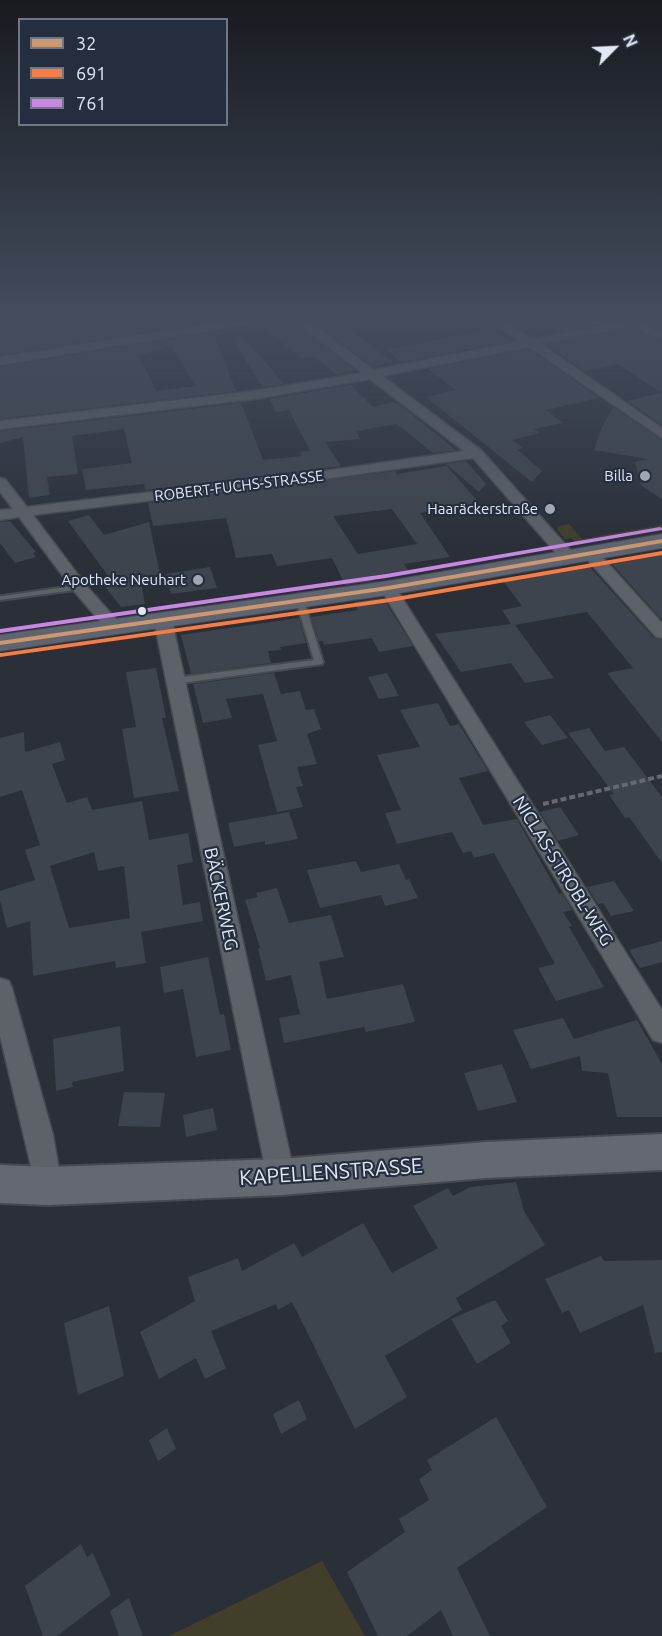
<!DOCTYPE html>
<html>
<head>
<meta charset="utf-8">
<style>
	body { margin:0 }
	#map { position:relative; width:662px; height:1636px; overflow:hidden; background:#2a2f38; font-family:Ubuntu,sans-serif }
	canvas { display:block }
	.legend { position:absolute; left:18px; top:18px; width:210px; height:108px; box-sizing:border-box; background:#242e3e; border:2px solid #707886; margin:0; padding:8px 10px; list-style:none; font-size:18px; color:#e1e8f3 }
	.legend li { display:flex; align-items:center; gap:12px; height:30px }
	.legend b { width:30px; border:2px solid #707886 }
	.north { position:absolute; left:584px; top:18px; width:60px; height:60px; -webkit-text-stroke:4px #242e3e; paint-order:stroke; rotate:66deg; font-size:16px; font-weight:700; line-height:24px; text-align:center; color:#e1e8f3 }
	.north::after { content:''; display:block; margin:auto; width:21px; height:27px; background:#e1e8f3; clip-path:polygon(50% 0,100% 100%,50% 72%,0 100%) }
</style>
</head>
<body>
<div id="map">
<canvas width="662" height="1636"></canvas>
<ul class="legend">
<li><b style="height:8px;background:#cd976f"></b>32</li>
<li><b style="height:8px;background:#f77d43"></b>691</li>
<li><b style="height:8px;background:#c787e3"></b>761</li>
</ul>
<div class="north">N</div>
</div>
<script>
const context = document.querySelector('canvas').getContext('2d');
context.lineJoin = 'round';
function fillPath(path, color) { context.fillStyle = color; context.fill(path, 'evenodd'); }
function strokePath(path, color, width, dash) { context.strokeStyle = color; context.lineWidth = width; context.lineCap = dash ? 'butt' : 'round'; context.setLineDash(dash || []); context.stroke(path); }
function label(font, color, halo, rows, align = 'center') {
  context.font = font + ' Ubuntu,sans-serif'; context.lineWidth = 4.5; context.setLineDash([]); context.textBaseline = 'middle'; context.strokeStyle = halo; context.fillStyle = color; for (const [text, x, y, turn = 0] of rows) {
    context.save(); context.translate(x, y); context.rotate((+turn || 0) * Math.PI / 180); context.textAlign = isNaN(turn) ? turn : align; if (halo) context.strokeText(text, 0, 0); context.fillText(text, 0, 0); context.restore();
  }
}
fillPath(new Path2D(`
	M569,524L582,539L662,525V529L576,544L571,538L565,539L557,529L559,526Z
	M322,1561L365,1636H169Z`), '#413e2a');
fillPath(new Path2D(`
	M0,321H28L31,325L54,321L61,332L134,321H212L0,355Z
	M256,321H294L355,370L337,375L313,356L301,358Z
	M311,321H338L393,362L373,366Z
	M546,321H615L562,331Z
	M631,328L662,342V425L627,401L662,393L618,364L584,371L547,345Z
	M491,329L511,341L402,362L386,350Z
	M220,331L222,334L215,337L236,391L0,419V367ZM171,346L196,386L156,391L139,356Z
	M242,335L284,384L262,387L234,341Z
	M529,349L599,398L546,410L563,423L534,429L540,433L512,440L523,448L518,450L542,471L532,482L426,397L456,390L428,369Z
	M351,385L373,407L393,402L399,404L456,450L433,453L397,424L356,431L360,439L325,442L341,466L145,490L144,484L86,490L82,469L132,463L124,429L72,436L78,474L47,477L50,495L29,498L23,437L0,443V431L241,403L263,460L302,456L300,452L310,451L289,410L276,412L269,399Z
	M613,407L662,440V499L641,485L635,462L648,459L594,450L601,429Z
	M466,461L486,484L479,492L446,464Z
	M447,466L479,503L420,513L450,557L404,564L408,570L371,576L373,581L345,585L332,558L277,566L272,554L236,558L226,518L153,526L148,503L395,471L397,474ZM392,509L417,544L358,554L333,516Z
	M89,515L104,535L149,522L161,579L141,583L145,604L121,607L99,579L108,576L68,521Z
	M10,521L36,552L33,553L36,557L15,563L0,543V522Z
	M662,555V620L612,564Z
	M589,566L654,638L662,640V742L607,673L633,668L587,612L515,625L554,678L525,683L511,663L461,672L435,634L511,624L502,610L522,606L503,581Z
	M210,567L217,588L171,594L166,574Z
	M383,598L413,646L379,652L372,638L324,645L323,641H319L311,617L358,610L354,602Z
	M299,618L306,643L280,647L281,650L268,651L271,663L191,674L181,635Z
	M156,668L166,718H162L179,791L134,798L122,729L136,727L126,672Z
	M274,673L281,694L300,691L306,710L314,709L321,729L307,734L317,764L297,767L303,786L296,787L303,807L277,812L258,745L277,741L263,694L226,699L232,718L203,723L193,684Z
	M387,673L399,696L379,699L368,677Z
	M438,703L450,726L459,724L488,771L459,778L483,825L517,819L559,894L562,893L572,910L563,912L572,926L569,927L604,987L556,1001L538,968L555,964L494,853L474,858L471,851L463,853L452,832L397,844L385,813L401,810L377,755L420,747L400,710Z
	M550,715L568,738L542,745L524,722Z
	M589,728L605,751L624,747L662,797V863L629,817L625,818L609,795L614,794L568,733Z
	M24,732L25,752L60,742L65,760L52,764L67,803L87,797L92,810L142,801L149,840L188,833L193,862L177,865L183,905L200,902L203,921L141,932L146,963L116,968L115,961L33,976L30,921L7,928L0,901V891L35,880L25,850L40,845L22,790L0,797V738ZM94,852L98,871L124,866L130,918L69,928L50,866Z
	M560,807L579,835L558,841L540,812Z
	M289,812L298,839L265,845V841L234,847L228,823Z
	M356,861L361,872L399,864L406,880L409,879L418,898L385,906L381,895L320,908L307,870Z
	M614,881L634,911L611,916L603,903L598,904L587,887Z
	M277,888L289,923L331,915L344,957L319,962L327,999L403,984L415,1022L366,1032L364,1027L284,1043L279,1018L300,1014L291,975L266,981L258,949L260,948L245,900L258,897L256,893Z
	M662,941V962L640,968L629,950Z
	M208,957L220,1015L224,1014L231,1050L196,1057L183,989L164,993L160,967Z
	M563,1018L574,1039L637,1020L662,1064V1117H617L608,1073L582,1071L580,1056L531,1069L513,1030Z
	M120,1026L124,1071L72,1082L73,1087L56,1091L53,1039Z
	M502,1064L517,1102L478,1111L464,1073Z
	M124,1092L165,1093L160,1127L118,1126Z
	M213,1108L217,1130L186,1137L183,1115Z
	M516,1182L524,1211L545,1245L456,1298L462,1310L385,1356L407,1397L355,1429L292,1302L278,1310L276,1304L211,1331L226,1368L205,1379L196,1358L159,1379L140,1332L195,1301L188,1277L238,1258L242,1271L294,1243L302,1257L363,1223L392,1273L438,1248L413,1206L448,1188L453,1196L470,1187Z
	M601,1256L604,1261L662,1260V1352L655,1353L643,1305L580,1333L569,1310L562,1313L545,1279Z
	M495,1300L508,1321L501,1326L511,1343L477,1364L451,1319Z
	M109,1306L124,1376L78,1395L64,1323Z
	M299,1400L307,1419L281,1434L273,1414Z
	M496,1417L547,1507L457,1568L490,1636H453L441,1610L407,1636H378L347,1572L405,1532L399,1519L429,1500L419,1479L432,1470L427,1460Z
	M167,1428L176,1449L158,1461L149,1440Z
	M81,1544L87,1557L93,1553L111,1595L57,1636H43L25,1586Z
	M129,1598L143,1636H119L110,1611Z`), '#3d444d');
const service = new Path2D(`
	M79,585L83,587L82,589L0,600V596H3Z
	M300,598L304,601L323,662L322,664L174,684L169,681L174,678L314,660L296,601Z`);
const minor = new Path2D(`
	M229,321H254L248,324L0,365V357Z
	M296,321H308L374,370L521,341L489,321H501L533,339L625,321H645L644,323L662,333V340L631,326L541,344L662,428V438L529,347L382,376L481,450L574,554L576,557L574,560H562L473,458L324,479L33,515L85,584L123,627L120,631H108L73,590L19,517L0,520V510L13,509L0,492V478L5,479L27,507L324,471L464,451L370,379L254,399L0,429V421L254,391L362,373Z
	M590,548L596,550L662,623V638L656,637L584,556L582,553L584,550Z
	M388,583L396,588L662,1010V1043L653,1040L380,588Z
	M163,616L169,617L172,621L295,1177L291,1187L281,1191L271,1187L267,1177L154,621L157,617Z
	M0,978L9,981L12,988L53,1135L62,1186L58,1196L48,1200L38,1196L0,1036Z`);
const secondary = new Path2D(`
	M662,1134V1170L486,1178L281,1195L48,1205L0,1203V1165L48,1167L281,1159L486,1142Z`);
const primary = new Path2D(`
	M662,534V548L388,595L0,651V635L388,581Z`);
strokePath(service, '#454a51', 4);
strokePath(minor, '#454a51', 3);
strokePath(secondary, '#454a51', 4);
strokePath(primary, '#454a51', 2);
strokePath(new Path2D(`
	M543,804L662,776`), '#65696f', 4, [6, 3]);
fillPath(service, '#5d6168');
fillPath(minor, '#5d6168');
fillPath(secondary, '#636871');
fillPath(primary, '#5f6570');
fillPath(new Path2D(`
	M662,539V543L388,590L0,645V641L388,586Z`), '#cd976f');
fillPath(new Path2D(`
	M662,551V555L390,602L0,657V653H2L390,598Z`), '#f77d43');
fillPath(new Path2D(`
	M660,527L662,528V530L386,578L0,633V629L386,574Z`), '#c787e3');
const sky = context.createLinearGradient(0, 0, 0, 550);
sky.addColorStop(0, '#171a1f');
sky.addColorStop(0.58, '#444d5e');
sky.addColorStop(1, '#444d5e00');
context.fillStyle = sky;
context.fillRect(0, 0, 662, 550);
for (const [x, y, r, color] of [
	[645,476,6,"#a1a7b2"],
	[550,509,6,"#a1a7b2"],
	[198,580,6,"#a1a7b2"],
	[142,611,5,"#e1e8f3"]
]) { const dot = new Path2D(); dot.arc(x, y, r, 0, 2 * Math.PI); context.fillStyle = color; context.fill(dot); strokePath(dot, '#242e3e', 2); }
label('15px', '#e1e8f3', '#242e3e', [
	["Billa",633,476],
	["Haaräckerstraße",538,509],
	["Apotheke Neuhart",186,580]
], 'right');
label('15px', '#e1e8f3', '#242e3e', [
	["ROBERT-FUCHS-STRASSE",239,486,-7]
]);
label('18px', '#e1e8f3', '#242e3e', [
	["NICLAS-STROBL-WEG",563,871,58],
	["BÄCKERWEG",221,899,78]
]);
label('21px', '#e1e8f3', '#242e3e', [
	["KAPELLENSTRASSE",331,1172,-4]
]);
</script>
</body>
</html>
